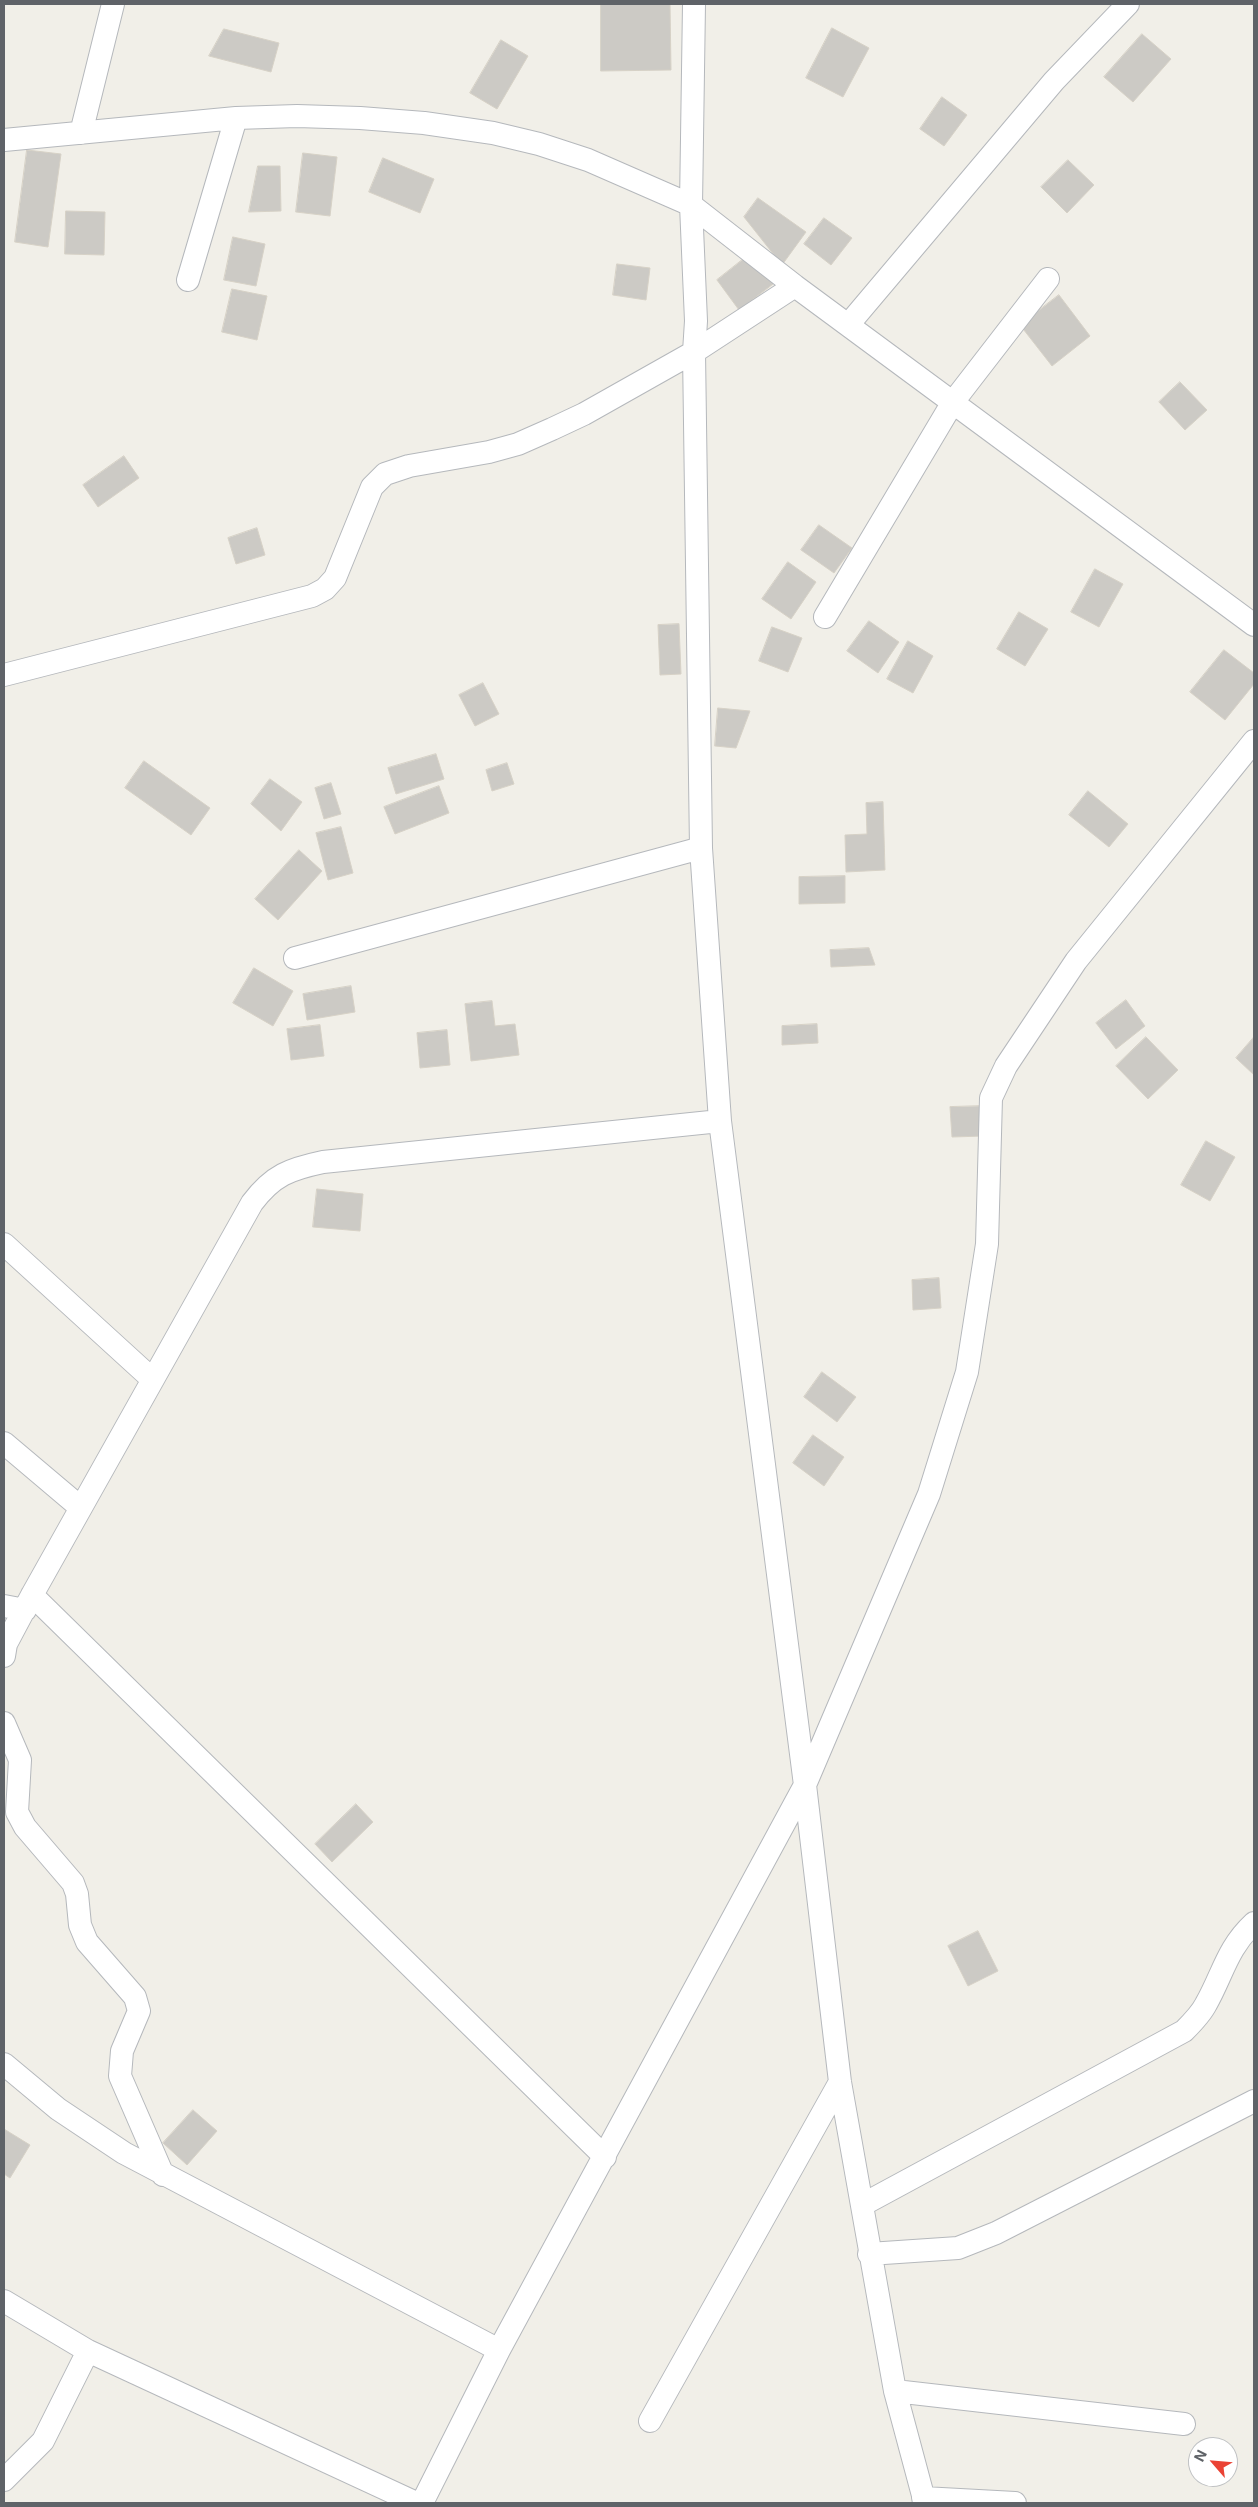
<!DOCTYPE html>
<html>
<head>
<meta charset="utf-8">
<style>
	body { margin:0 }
	#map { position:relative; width:1258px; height:2507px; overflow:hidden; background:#f1efe8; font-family:Inter,sans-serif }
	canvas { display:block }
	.frame { position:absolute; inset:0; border:5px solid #5f6368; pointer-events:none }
	.north { position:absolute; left:1188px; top:2437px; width:50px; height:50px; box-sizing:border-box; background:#fff; border:1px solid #bfc1c3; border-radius:50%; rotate:297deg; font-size:14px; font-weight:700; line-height:20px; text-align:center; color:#5f6368 }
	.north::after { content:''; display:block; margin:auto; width:18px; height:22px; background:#ea4335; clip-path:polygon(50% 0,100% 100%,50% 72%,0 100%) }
</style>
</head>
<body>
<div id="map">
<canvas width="1258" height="2507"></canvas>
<div class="frame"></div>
<div class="north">N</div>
</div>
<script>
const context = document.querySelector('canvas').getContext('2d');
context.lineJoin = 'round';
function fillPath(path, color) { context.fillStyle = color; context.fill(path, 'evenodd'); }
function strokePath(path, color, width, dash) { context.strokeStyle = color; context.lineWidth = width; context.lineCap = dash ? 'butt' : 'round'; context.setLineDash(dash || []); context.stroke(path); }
const building = new Path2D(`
	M601,4H670L671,70L601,71Z
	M832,28L869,48L843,97L806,78Z
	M224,29L279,43L271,72L209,56Z
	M1142,34L1171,59L1133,102L1104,77Z
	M501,40L528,56L497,109L470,93Z
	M942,97L967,115L944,146L920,129Z
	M27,150L61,154L48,247L15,242Z
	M303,153L337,157L330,216L296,212Z
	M383,158L434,179L420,213L369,192Z
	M1068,160L1094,185L1067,213L1041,187Z
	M258,166H280L281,211L249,212Z
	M758,198L806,232L782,265L744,217Z
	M66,211L105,212L104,255L65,254Z
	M824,218L852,238L831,265L804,244Z
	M233,237L265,244L256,286L224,280Z
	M746,257L777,281L739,310L717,280Z
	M617,264L650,268L646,300L613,295Z
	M232,289L267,296L257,340L222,332Z
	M1059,295L1090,336L1052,366L1020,325Z
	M1180,382L1207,410L1185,430L1159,402Z
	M124,456L139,478L98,507L83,485Z
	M819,525L852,548L834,573L801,550Z
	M257,528L265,555L236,564L228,538Z
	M788,562L816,582L791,619L762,599Z
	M1095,569L1123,584L1099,627L1071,612Z
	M1019,612L1048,629L1025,666L997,649Z
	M869,621L899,642L878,673L847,651Z
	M679,624L681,674L660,675L658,625Z
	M772,627L802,638L788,672L759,661Z
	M908,641L933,656L913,693L887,679Z
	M1224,650L1254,673V684L1225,720L1190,692Z
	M483,683L499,714L475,726L459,695Z
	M718,708L750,711L736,748L715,746Z
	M436,754L444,779L396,794L388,768Z
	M144,761L210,808L191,835L125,788Z
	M507,763L514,784L492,791L486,770Z
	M270,779L302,802L281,831L251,804Z
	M331,783L341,814L324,819L315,788Z
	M439,786L449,813L395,834L384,807Z
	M1088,791L1128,824L1109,847L1069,815Z
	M883,802L885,870L846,872L845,835L867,834L866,803Z
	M341,827L353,873L328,880L316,833Z
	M299,850L322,871L278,920L255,899Z
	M845,876V903L799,904V877Z
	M869,948L875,965L831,967L830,950Z
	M254,968L293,991L273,1026L233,1003Z
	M351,986L355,1012L307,1020L303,994Z
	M1126,1000L1145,1026L1116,1049L1096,1023Z
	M492,1001L495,1026L515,1024L519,1055L471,1061L465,1004Z
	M817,1024L818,1043L782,1045V1026Z
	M320,1025L324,1056L291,1060L287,1029Z
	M447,1030L450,1065L420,1068L417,1033Z
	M1146,1037L1178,1070L1148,1099L1116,1066Z
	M1254,1037V1075L1236,1058Z
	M983,1106L984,1136L952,1137L950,1107Z
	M1206,1141L1235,1157L1210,1201L1181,1185Z
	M317,1189L363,1194L360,1231L313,1227Z
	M939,1278L941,1308L913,1310L912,1280Z
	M822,1372L856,1397L837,1422L804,1397Z
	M813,1435L844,1457L824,1486L793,1463Z
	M356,1804L373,1822L332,1862L315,1844Z
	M978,1931L998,1971L968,1986L948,1946Z
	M193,2110L217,2131L187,2165L163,2143Z
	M4,2129L30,2145L10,2178L4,2174Z`);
fillPath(building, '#cccac5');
strokePath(building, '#d6d1c6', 1);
const minor = new Path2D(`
	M694,4L691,205L696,321L694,352L701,848L720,1121L805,1785L840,2082L895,2391L925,2503
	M81,133L113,4
	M4,140L236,118L297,116L360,118L424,123L493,133L539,144L588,160L691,205L795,286L1254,625
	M188,280L236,118
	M848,325L1054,81L1128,4
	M825,617L953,402L1048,279
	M4,675L312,596L325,589L335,578L372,487L385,474L409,466L489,452L518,444L552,429L584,414L694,352L795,286
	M295,958L701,848
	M4,1244L152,1379
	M4,1443L81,1508
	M32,1595L605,2157
	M4,1606L25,1610
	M4,1656L6,1644L32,1595L252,1203C273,1175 290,1169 323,1162L720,1121
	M4,1723L20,1760L17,1812L25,1827L73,1883L77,1894L80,1925L87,1942L135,1997L139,2011L122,2051L120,2076L163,2175
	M4,2064L58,2109L124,2153L499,2350
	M862,2205L1184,2031C1192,2023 1201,2014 1206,2004C1223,1974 1227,1948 1254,1923
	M869,2254L958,2248L996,2233L1254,2101
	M4,2301L88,2351L416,2503
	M895,2391L1184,2424
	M650,2421L840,2082
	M4,2480L43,2441L88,2351
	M923,2498L1015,2503
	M422,2503L499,2350L805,1785L929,1494L967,1372L987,1244L991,1098L1006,1066L1076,961L1254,741`);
strokePath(minor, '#b5b8bc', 24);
strokePath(minor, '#fff', 22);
</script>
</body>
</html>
